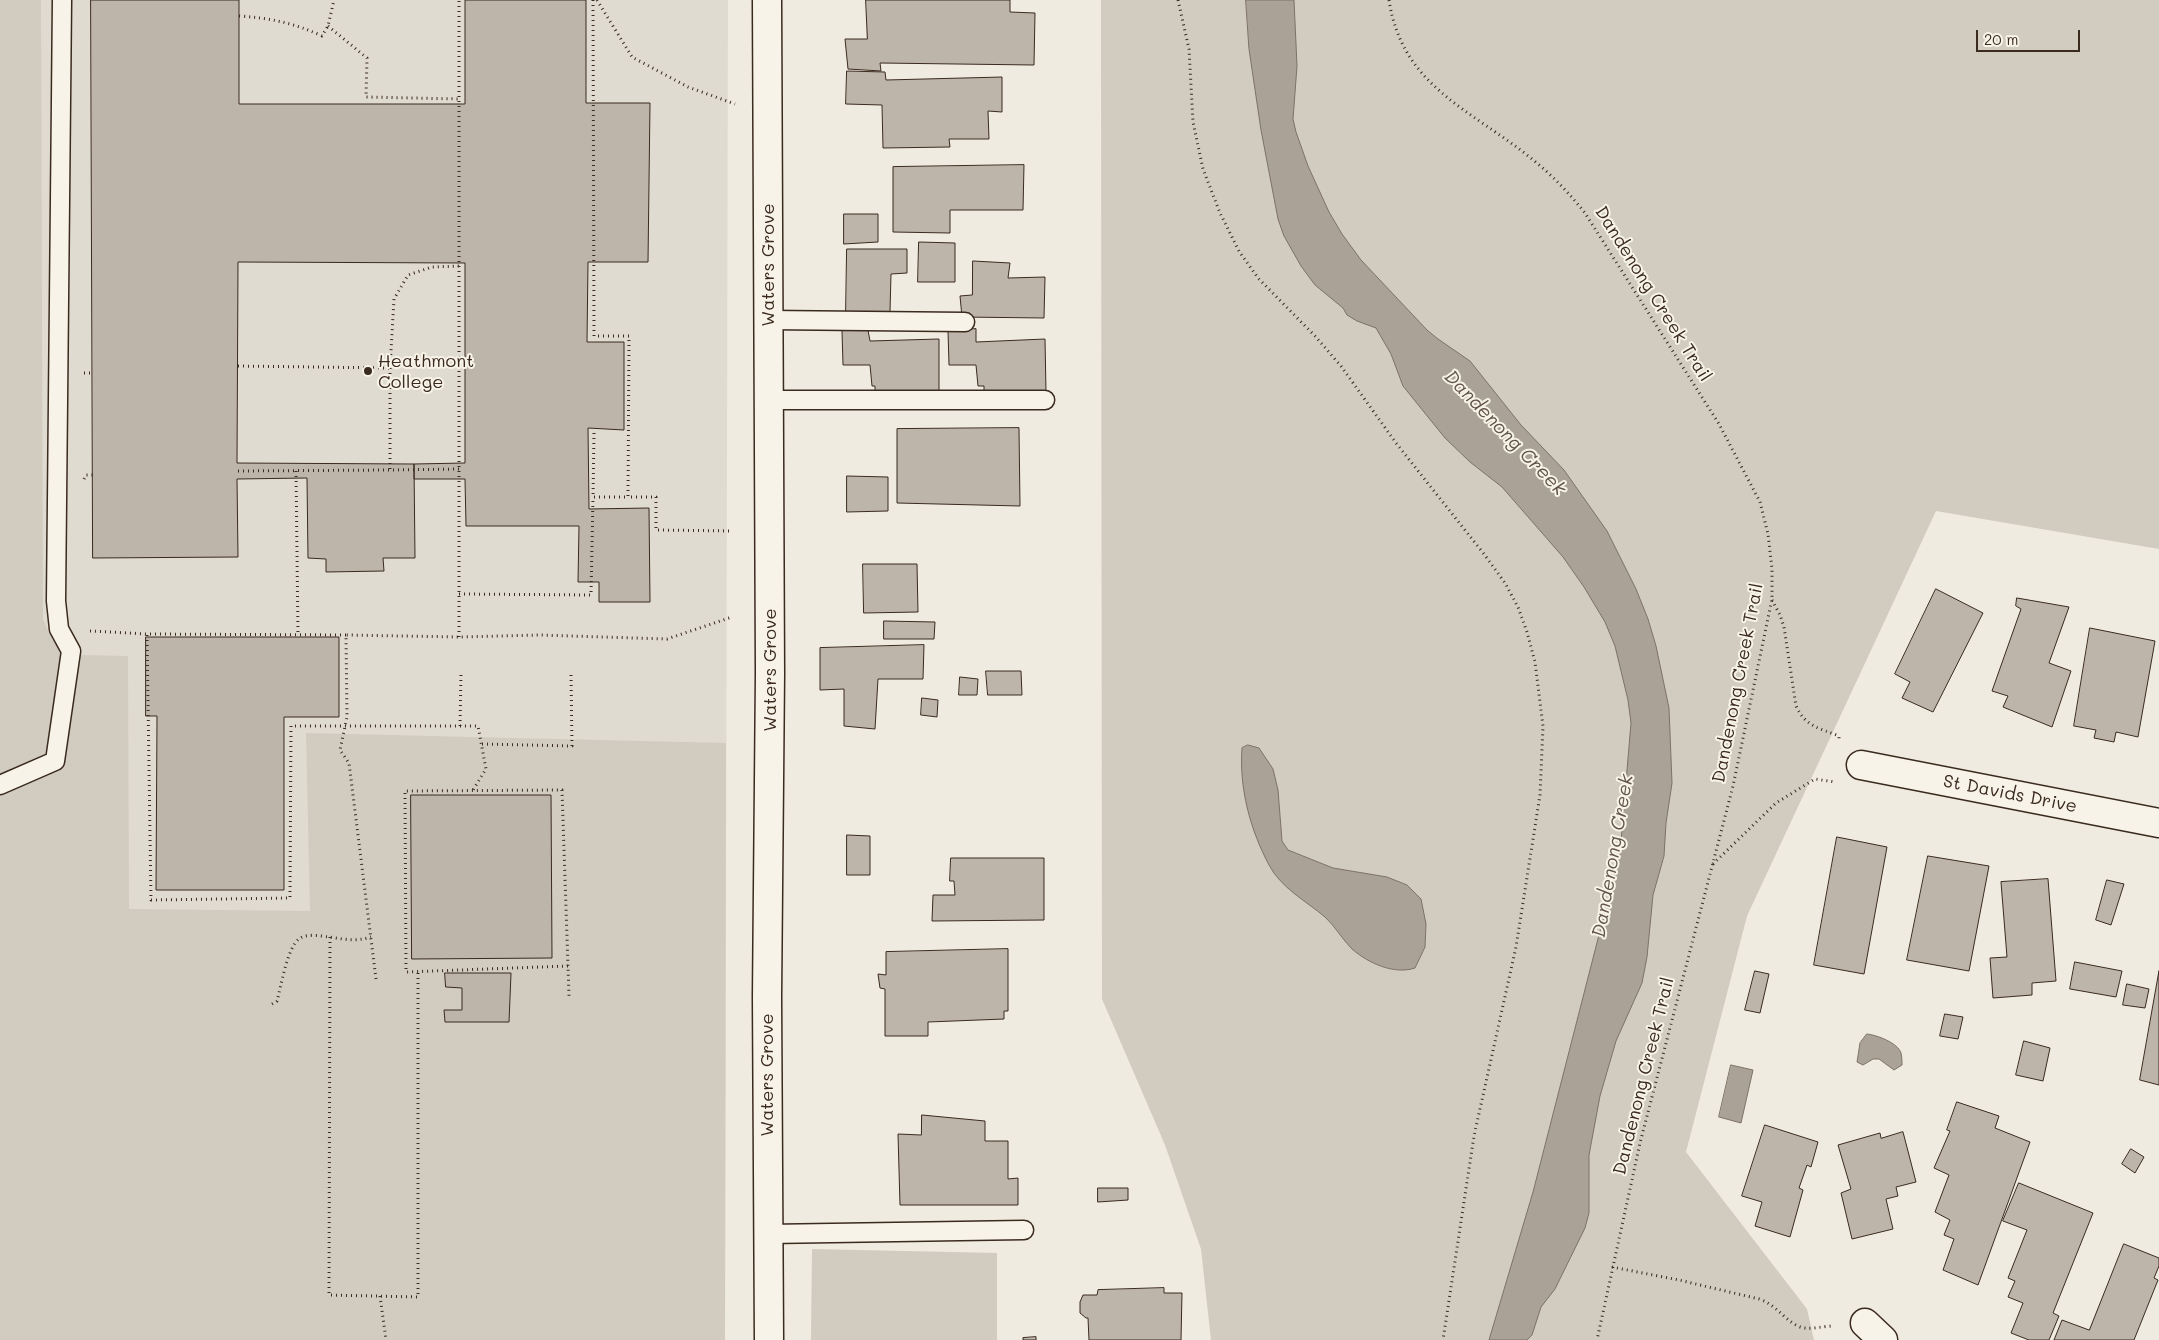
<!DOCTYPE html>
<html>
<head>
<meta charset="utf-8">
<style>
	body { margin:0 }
	#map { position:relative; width:2159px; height:1340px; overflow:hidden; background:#efebe0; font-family:Mali,sans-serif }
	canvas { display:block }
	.scale { position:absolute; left:1976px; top:30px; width:104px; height:22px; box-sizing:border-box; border:2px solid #3b2a1e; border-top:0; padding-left:6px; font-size:15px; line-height:18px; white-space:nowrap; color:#3b2a1e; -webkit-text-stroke:4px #f7f3e8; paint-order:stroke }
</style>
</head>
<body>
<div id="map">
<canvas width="2159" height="1340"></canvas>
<div class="scale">20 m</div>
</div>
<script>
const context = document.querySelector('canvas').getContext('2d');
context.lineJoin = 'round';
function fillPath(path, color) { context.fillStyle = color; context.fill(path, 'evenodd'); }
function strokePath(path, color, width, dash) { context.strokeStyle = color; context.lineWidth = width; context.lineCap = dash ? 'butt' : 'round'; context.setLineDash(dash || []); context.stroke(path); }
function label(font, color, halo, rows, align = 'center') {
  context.font = font + ' Mali,sans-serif'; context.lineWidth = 4; context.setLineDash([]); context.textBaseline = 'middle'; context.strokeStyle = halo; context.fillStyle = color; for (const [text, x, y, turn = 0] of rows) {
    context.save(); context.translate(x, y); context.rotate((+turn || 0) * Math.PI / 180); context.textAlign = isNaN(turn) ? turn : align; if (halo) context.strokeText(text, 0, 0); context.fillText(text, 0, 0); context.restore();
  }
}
fillPath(new Path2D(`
	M0,0H728L725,1340H0Z`), '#e0dbd0');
fillPath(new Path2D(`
	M0,0H41L43,619L52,640L81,655L128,656L129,909L310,911L306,733L726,743L725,1340H0Z
	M1101,0H2159V549L1936,511L1747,916L1686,1152L1807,1309L1814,1340H1211L1201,1249L1165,1145L1102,999Z
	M812,1249L997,1253V1340H811Z`), '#d1cbc0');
const water = new Path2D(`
	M1246,0H1294L1297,66L1293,119L1296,132L1308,166L1329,212L1342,234L1361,260L1427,330L1438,339L1470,361L1521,425L1564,470L1607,531L1636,589L1648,619L1656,646L1669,708L1672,783L1666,823L1664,856L1653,895L1647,957L1642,983L1616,1041L1600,1096L1589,1155V1213L1585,1228L1555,1289L1541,1307L1532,1335L1527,1340H1489L1533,1192L1620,853L1631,723L1628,700L1615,646L1605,622L1584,587L1563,557L1502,487L1470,462L1445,438L1403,386L1391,354L1376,328L1357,321L1347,315L1343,308L1315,285L1301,266L1284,236L1278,219L1261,130L1249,49Z
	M1248,745L1259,748L1273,769L1278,790L1282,841L1288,850L1333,868L1387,877L1407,885L1421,899L1426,924L1425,947L1415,968C1394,975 1368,963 1352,949C1342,939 1335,926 1325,917C1306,901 1281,888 1269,865C1250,829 1239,788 1242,748Z
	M1867,1034C1877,1035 1898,1043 1901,1053C1902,1057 1902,1062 1902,1065L1894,1070L1879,1059H1873L1863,1065L1857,1062L1860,1043Z
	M1731,1065L1753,1070L1741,1123L1719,1117Z`);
fillPath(water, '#aaa296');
strokePath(water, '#7e7266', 1);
const building = new Path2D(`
	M91,0H239V104H465V0H586V103H650L648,262H588L587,342H624V430L588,428L589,509L649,508L650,602H599V582H578L579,526H466L465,479H414V464L465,463V263L238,262L237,463L414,464L415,558H383L384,571L326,572V559L308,558L307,478L237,479L238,557L93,558Z
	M866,0H1010V12L1035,13L1034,65L880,63L881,71L848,69L845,39H867Z
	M847,71L885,72L886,80L1002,77V112L988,111L989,139H949L950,147L883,148L882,105L846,104Z
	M1024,165L1023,210H950V233L893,232V167Z
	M844,214H878V242L844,244Z
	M919,242L955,243V282H918Z
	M847,249H907V273L891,274L890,312H846Z
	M973,261L1010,263L1008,278L1045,277L1044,318L962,317L960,296L972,295Z
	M976,329V342L1045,339L1046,392L984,391V386H978L976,365H949L948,331Z
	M868,330L870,341L939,339V391H875V386H872L870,365H843L842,331Z
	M1019,428L1020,506L897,503V429Z
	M847,476L888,477V511L847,512Z
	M863,564H917L918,612L864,613Z
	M1936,589L1983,613L1933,712L1902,698L1910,682L1895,674Z
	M2017,598L2069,607L2049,663L2071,671L2052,727L2003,707L2008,696L1992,691L2021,609L2016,606Z
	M884,621L935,622L934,639H884Z
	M2090,628L2155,641L2138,737L2116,732L2114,742L2094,738L2096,730L2074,726Z
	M146,637H339V717H284V890H156L157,716H146Z
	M924,645L923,679H878L875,729L844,726V689L820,690V648Z
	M986,671H1021L1022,695H988Z
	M960,677L978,679L977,695H959Z
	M922,698L938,700L937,717L921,715Z
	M411,795H551L552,958L412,959Z
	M847,835L870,836V875H847Z
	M1837,837L1887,847L1864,974L1814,965Z
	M1928,856L1989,866L1969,971L1907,960Z
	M951,858H1044V920L932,921L933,895H955L954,881H950Z
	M2048,879L2056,981L2032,983V995L1993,998L1990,958L2007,957L2001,882Z
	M2107,880L2124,884L2111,925L2096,920Z
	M1008,949V1011H1004V1019L928,1022V1036H885V989L880,988L878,974L886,975V952Z
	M2075,962L2122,971L2116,997L2070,989Z
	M1755,971L1769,974L1760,1013L1745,1010Z
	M2159,971V1085L2140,1080Z
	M445,973H511L509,1022H445L444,1010H462V988L446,987Z
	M2127,984L2149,989L2145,1008L2123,1005Z
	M1945,1014L1963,1017L1958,1039L1940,1036Z
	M2024,1041L2050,1048L2043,1081L2016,1075Z
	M1957,1102L1999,1116L1995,1128L2030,1142L1978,1285L1943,1270L1954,1239L1944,1235L1950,1220L1935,1212L1949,1175L1934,1168L1950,1131L1947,1130Z
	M922,1115L985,1121V1141H1008V1179L1018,1178V1205H900L898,1134L921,1135Z
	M1765,1125L1818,1142L1811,1167L1807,1165L1799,1188L1803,1190L1790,1237L1755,1226L1762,1202L1742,1196Z
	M1903,1132L1916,1182L1896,1187L1898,1196L1886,1199L1893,1229L1852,1239L1841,1193L1851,1189L1838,1145L1880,1133L1881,1138Z
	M2131,1149L2144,1157L2135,1173L2122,1164Z
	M2019,1183L2093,1213L2053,1313L2059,1316L2049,1340H2029L2011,1333L2023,1303L2008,1297L2015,1281L2008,1278L2027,1230L2003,1221Z
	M1098,1188H1128V1200L1098,1202Z
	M2124,1244L2159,1258V1266L2154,1278L2158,1280L2134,1340H2054L2062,1320L2089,1330Z
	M1164,1288V1293H1182L1181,1340H1089L1088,1318H1086L1080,1313V1302L1083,1295H1097L1098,1290Z
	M1036,1337V1340H1023V1338Z`);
fillPath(building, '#bdb5aa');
strokePath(building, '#3b2a1e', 1);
const lane = new Path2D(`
	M768,320L965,322
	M768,400H1045
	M0,785L55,761L71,651L59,629L56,601L62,0
	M768,1234L1024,1230`);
const street = new Path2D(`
	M767,0L770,673L767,997L769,1340
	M1861,765L2159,823
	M1865,1323L1883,1340`);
strokePath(lane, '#3b2a1e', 21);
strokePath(street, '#3b2a1e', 31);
strokePath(new Path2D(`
	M593,0L594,336H629L628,497H656V530L733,531
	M597,0L632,57L688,87L735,104
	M1178,0L1189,49L1193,122L1203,169L1220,213L1239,251L1258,278L1315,336L1341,366L1396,443L1484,554L1505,583L1518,607L1527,632L1535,662L1543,726L1540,795L1516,947L1474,1136L1443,1340
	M1389,0C1402,87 1472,110 1532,159C1552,175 1569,193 1585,213L1719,424L1760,502L1768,534L1772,569V599L1733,786L1640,1143L1597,1340
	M239,16C270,18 294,23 322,36L328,26L334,0
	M328,26L367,58L366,97L459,99
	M238,366L390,368L394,299L408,275L432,267L459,266
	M390,368V470L459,469
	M84,373H93
	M594,433L593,497H628
	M238,471L390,470
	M296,471L298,635
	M84,479L86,475H93
	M459,594L591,595L593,497
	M1772,600L1780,615L1784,627L1796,706C1806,727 1819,728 1839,736V742
	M90,631L147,634
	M346,635L147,634L151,900L290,898L291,726H478L486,769L473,790
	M459,637V0
	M460,726L461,673
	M482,744L572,746L571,672
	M1713,864L1776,803L1815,779L1835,782
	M330,937L329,1295L418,1297V971
	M568,966L406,972L405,791L562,790L569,996
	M376,979L349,763L340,750L347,717L346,635L459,637L539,635L667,639L732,617
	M272,1004L277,1001C281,987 287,948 299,939C306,933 320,936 329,937C343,939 356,942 371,937
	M1612,1267L1679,1280L1759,1299C1777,1305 1783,1319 1798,1326C1807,1331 1823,1326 1833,1326
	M380,1296L386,1340`), '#3b2a1e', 3, [1, 4]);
strokePath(lane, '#f7f3e8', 18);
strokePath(street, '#f7f3e8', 28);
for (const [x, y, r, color] of [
	[368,371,5,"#3b2a1e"]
]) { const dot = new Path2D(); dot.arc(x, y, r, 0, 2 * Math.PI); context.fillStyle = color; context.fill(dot); strokePath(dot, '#f7f3e8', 2); }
label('18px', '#3b2a1e', '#f7f3e8', [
	["Waters Grove",768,265,-90],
	["Dandenong Creek Trail",1653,294,58],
	["Waters Grove",770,670,-90],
	["Dandenong Creek Trail",1738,683,-79],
	["St Davids Drive",2010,794,11],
	["Waters Grove",767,1075,-90],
	["Dandenong Creek Trail",1644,1076,-76]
]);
label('18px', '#3b2a1e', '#f7f3e8', [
	["Heathmont",378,361],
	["College",378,382]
], 'left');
label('italic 19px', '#625448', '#f7f3e8', [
	["Dandenong Creek",1505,433,46],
	["Dandenong Creek",1613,856,-80]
]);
</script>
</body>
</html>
